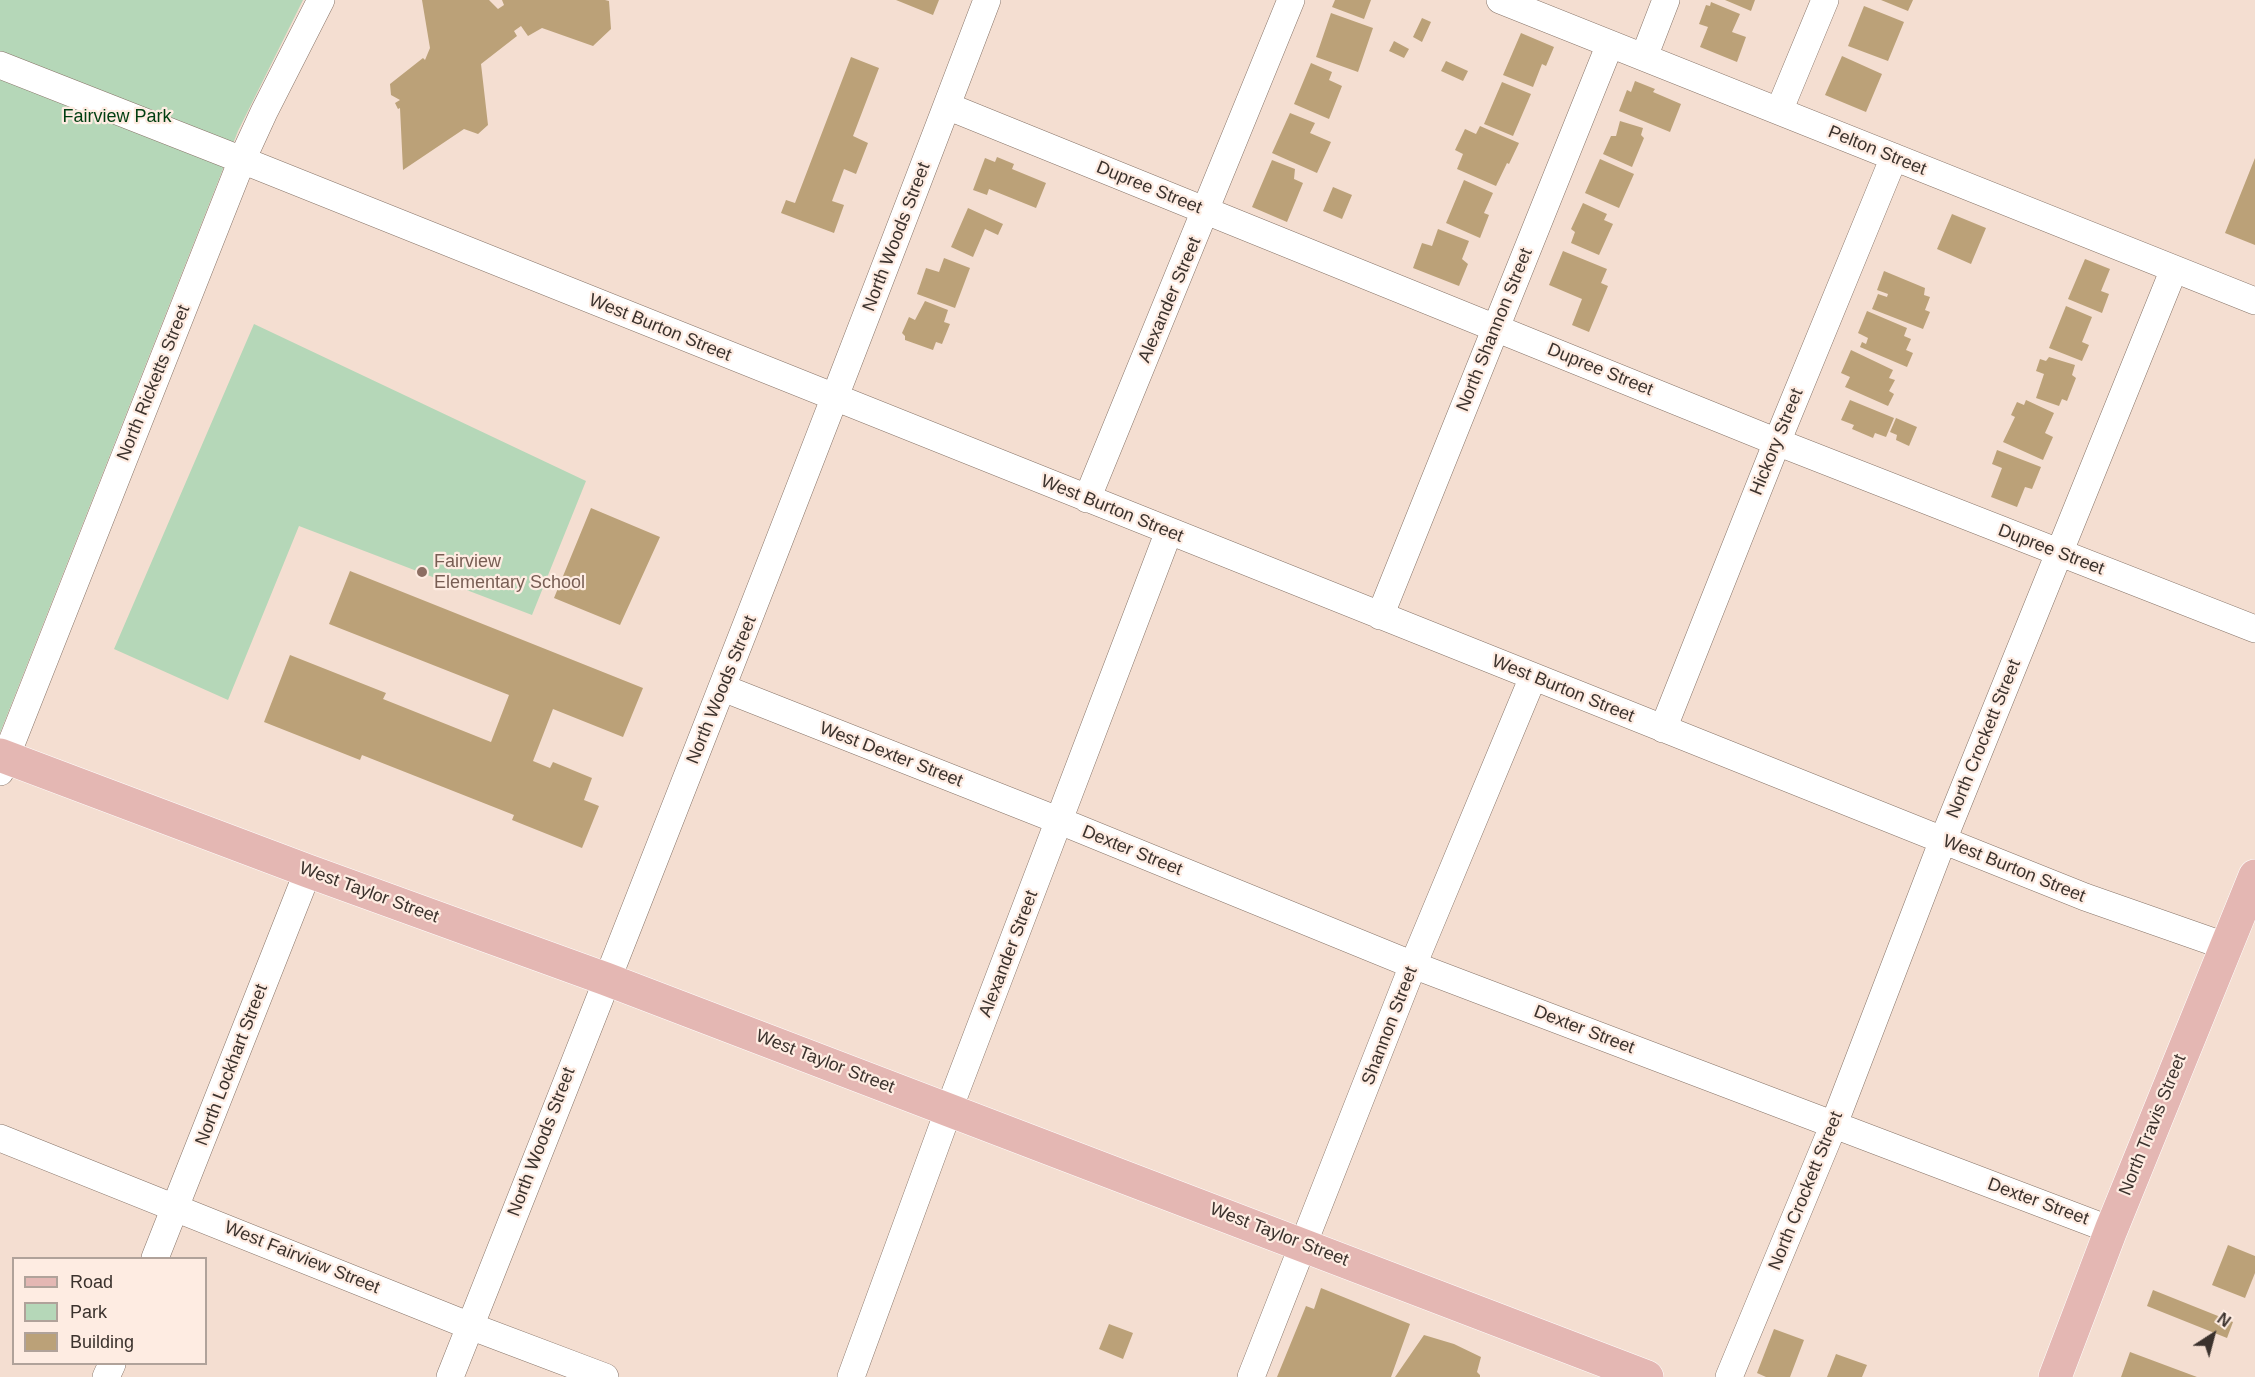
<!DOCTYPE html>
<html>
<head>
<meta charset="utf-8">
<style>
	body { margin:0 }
	#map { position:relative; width:2255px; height:1377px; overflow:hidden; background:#f4ded1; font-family:Helvetica,sans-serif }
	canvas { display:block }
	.legend { position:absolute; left:12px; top:1257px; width:195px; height:108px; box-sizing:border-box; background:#feece2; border:2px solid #b0a29a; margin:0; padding:8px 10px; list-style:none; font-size:18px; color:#3b322d }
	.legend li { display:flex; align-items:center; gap:12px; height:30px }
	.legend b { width:30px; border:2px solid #b0a29a }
	.north { position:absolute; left:2183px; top:1305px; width:60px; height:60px; -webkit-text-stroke:4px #feece2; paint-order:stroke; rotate:36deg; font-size:16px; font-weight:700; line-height:24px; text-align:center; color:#3b322d }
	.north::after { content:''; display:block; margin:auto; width:21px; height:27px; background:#3b322d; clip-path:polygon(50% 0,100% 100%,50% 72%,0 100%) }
</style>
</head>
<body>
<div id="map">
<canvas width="2255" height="1377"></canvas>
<ul class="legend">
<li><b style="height:8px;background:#e4b7b3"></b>Road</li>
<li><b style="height:16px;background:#b5d7b8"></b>Park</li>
<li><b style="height:16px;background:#bba178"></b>Building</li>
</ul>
<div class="north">N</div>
</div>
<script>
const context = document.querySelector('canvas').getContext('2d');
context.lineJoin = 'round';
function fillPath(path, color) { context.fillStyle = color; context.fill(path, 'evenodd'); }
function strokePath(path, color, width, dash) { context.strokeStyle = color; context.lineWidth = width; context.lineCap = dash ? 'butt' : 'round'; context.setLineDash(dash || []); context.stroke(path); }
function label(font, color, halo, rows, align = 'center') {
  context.font = font + ' Helvetica,sans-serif'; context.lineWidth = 4.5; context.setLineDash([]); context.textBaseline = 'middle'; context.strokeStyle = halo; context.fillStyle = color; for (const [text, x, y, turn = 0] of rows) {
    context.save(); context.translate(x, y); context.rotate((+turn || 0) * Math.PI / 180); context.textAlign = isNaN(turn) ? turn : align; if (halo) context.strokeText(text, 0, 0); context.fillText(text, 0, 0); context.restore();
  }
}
fillPath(new Path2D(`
	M0,0H303L238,131L0,733Z
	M254,324L586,481L532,615L299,526L228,700L114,649Z`), '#b5d7b8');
fillPath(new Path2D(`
	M422,0H489L498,9L504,5L502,0H605L609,1L611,29L593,46L542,28L528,36L521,26L514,31L517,36L481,64L488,125L478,134L464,129L403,170L400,108L398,109L395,103L400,100L391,95L390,84L423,58L425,60L430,48Z
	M896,0H939L933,15Z
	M1335,0H1371L1364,19L1332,7Z
	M1725,0H1755L1751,11Z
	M1881,0H1913L1908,11Z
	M1711,2L1740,14L1732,32L1746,37L1737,62L1700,47L1708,27L1699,24L1706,5L1710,6Z
	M1864,6L1904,22L1888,61L1848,46Z
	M1331,13L1373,28L1358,72L1316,57Z
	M1422,18L1431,22L1422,42L1413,37Z
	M1521,33L1554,47L1546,66L1542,64L1533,87L1503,75Z
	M1394,41L1409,49L1404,58L1389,51Z
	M1842,56L1882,74L1866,112L1825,95Z
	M851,57L879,68L853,136L868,143L856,174L844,169L832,201L844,205L834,233L781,213L786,200L795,203Z
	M1446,61L1468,71L1463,81L1441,71Z
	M1311,63L1332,72L1329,80L1342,86L1329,119L1294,104Z
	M1635,81L1655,89L1653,92L1681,104L1670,132L1619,111L1627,90L1631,92Z
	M1502,82L1531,94L1513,136L1484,124Z
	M1290,113L1315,123L1310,133L1331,142L1317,173L1272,153Z
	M1620,121L1643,128L1641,135L1644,138L1632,167L1603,154L1611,136H1616Z
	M1480,126L1519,143L1509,164L1507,163L1496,186L1457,169L1463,154L1455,150L1465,129L1476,134Z
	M997,157L1014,164L1012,169L1046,183L1036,208L989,189L987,195L973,190L985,158L995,162Z
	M2255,158V245L2225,233Z
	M1600,159L1634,174L1619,208L1585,193Z
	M1272,160L1295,169L1294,179L1303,183L1287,222L1252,207Z
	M1464,180L1493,193L1484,213L1489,215L1480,238L1446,223Z
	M1333,187L1352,195L1342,219L1323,211Z
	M1583,203L1607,214L1604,220L1613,224L1599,255L1571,243L1575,232L1571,229Z
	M968,208L1003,224L998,235L985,229L973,257L951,247Z
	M1952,214L1986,228L1971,264L1937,249Z
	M1438,229L1469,241L1462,259L1468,264L1459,286L1413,268L1422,243L1432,246Z
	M1563,251L1607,269L1601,283L1608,286L1589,332L1572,325L1582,299L1549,285Z
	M944,258L970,268L955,308L917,294L926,268L939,272Z
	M2085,259L2110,269L2101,291L2109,294L2102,313L2068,299Z
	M1884,271L1925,288L1924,295L1930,297L1925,310L1930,312L1923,329L1872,309L1878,294L1887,297L1888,294L1877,290Z
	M925,301L948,310L944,322L950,324L942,344L936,342L933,350L905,340V336L902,333L909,317L915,320Z
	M2066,306L2092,317L2082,342L2089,345L2082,361L2049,348Z
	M1867,311L1907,328L1904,336L1911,339L1906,350L1913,353L1907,367L1860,347L1862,342L1866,344L1868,338L1858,333Z
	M1851,350L1893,370L1889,378L1895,380L1889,391L1894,394L1888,406L1845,387L1850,377L1841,373Z
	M2049,357L2075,365L2072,375L2076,378L2067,401L2062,399L2059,406L2036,398L2044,374L2036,371L2040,359L2046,361Z
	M1850,400L1894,418L1886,437L1875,433L1873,438L1852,429L1854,425L1841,420Z
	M2026,400L2054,413L2045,433L2053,437L2043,460L2003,442L2015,417L2011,415L2017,402L2024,405Z
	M1896,418L1917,427L1909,446L1896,440L1897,435L1890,432Z
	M1997,450L2041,467L2032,489L2025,487L2017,507L1991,497L2002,468L1992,464Z
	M591,508L660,537L620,625L554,598Z
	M350,571L643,688L623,737L553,709L533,761L550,768L553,762L592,778L584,800L599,806L582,848L512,820L514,815L362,755L360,760L264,722L290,655L386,693L383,699L491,742L509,695L329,624Z
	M2228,1245L2255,1256V1273L2245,1298L2212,1285Z
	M1321,1288L1410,1324L1391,1377H1277L1306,1306L1314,1309Z
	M2153,1290L2233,1322L2227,1338L2147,1306Z
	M1109,1324L1133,1333L1123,1359L1099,1349Z
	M1774,1329L1804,1340L1790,1377H1766L1757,1373Z
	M1424,1335L1454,1344L1481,1357L1477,1372L1480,1375V1377H1395Z
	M2130,1352L2197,1377H2121Z
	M1836,1354L1867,1365L1862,1377H1827Z`), '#bba178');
const minor = new Path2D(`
	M1500,0L2255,301
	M1644,57L1666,0
	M0,65L242,160L2085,897L2225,946
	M947,106L1777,442L2255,629
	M1779,111L1825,0
	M1087,499L1291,0
	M1380,616L1610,44
	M723,688L1060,821L1413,965L2111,1230
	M1663,729L1777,442L1894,157
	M0,772L242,160L264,112L321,0
	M0,1138L470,1326L605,1377
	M155,1258L308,871
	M106,1377L112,1364
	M450,1377C632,919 812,461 987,0
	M851,1377L949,1109L1169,531
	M1251,1377L1413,965L1533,677
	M1729,1377L1834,1124L1943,840L2174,269`);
const major = new Path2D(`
	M0,755L308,871L606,979L1647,1377
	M2055,1377L2111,1230L2255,876`);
strokePath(minor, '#877468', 28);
strokePath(major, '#fff', 34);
strokePath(minor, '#fff', 27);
strokePath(major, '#e4b7b3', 33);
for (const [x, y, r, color] of [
	[422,572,6,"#8d6e63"]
]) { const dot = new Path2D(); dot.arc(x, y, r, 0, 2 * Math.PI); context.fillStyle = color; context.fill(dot); strokePath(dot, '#feece2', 2); }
label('18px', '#003e11', '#feece2', [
	["Fairview Park",117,117]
]);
label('18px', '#3b322d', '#feece2', [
	["Pelton Street",1877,151,22],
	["Dupree Street",1149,188,22],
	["North Woods Street",897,237,-69],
	["Alexander Street",1170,300,-67],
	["West Burton Street",660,328,22],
	["North Shannon Street",1495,330,-68],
	["Dupree Street",1600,370,22],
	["North Ricketts Street",154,383,-68],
	["Hickory Street",1777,442,-68],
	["West Burton Street",1112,509,22],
	["Dupree Street",2051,550,21],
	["West Burton Street",1563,689,22],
	["North Woods Street",722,690,-68],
	["North Crockett Street",1984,739,-68],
	["West Dexter Street",891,755,21],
	["Dexter Street",1132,851,22],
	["West Burton Street",2014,869,22],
	["West Taylor Street",369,893,20],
	["Alexander Street",1009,954,-69],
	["Shannon Street",1390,1026,-69],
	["Dexter Street",1584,1030,21],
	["West Taylor Street",825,1062,21],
	["North Lockhart Street",232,1065,-69],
	["North Travis Street",2153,1125,-68],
	["North Woods Street",542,1142,-69],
	["North Crockett Street",1806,1191,-68],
	["Dexter Street",2038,1202,20],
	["West Taylor Street",1279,1235,21],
	["West Fairview Street",302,1258,22]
]);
label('18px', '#785e54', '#feece2', [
	["Fairview",434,562],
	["Elementary School",434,583]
], 'left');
</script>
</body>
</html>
